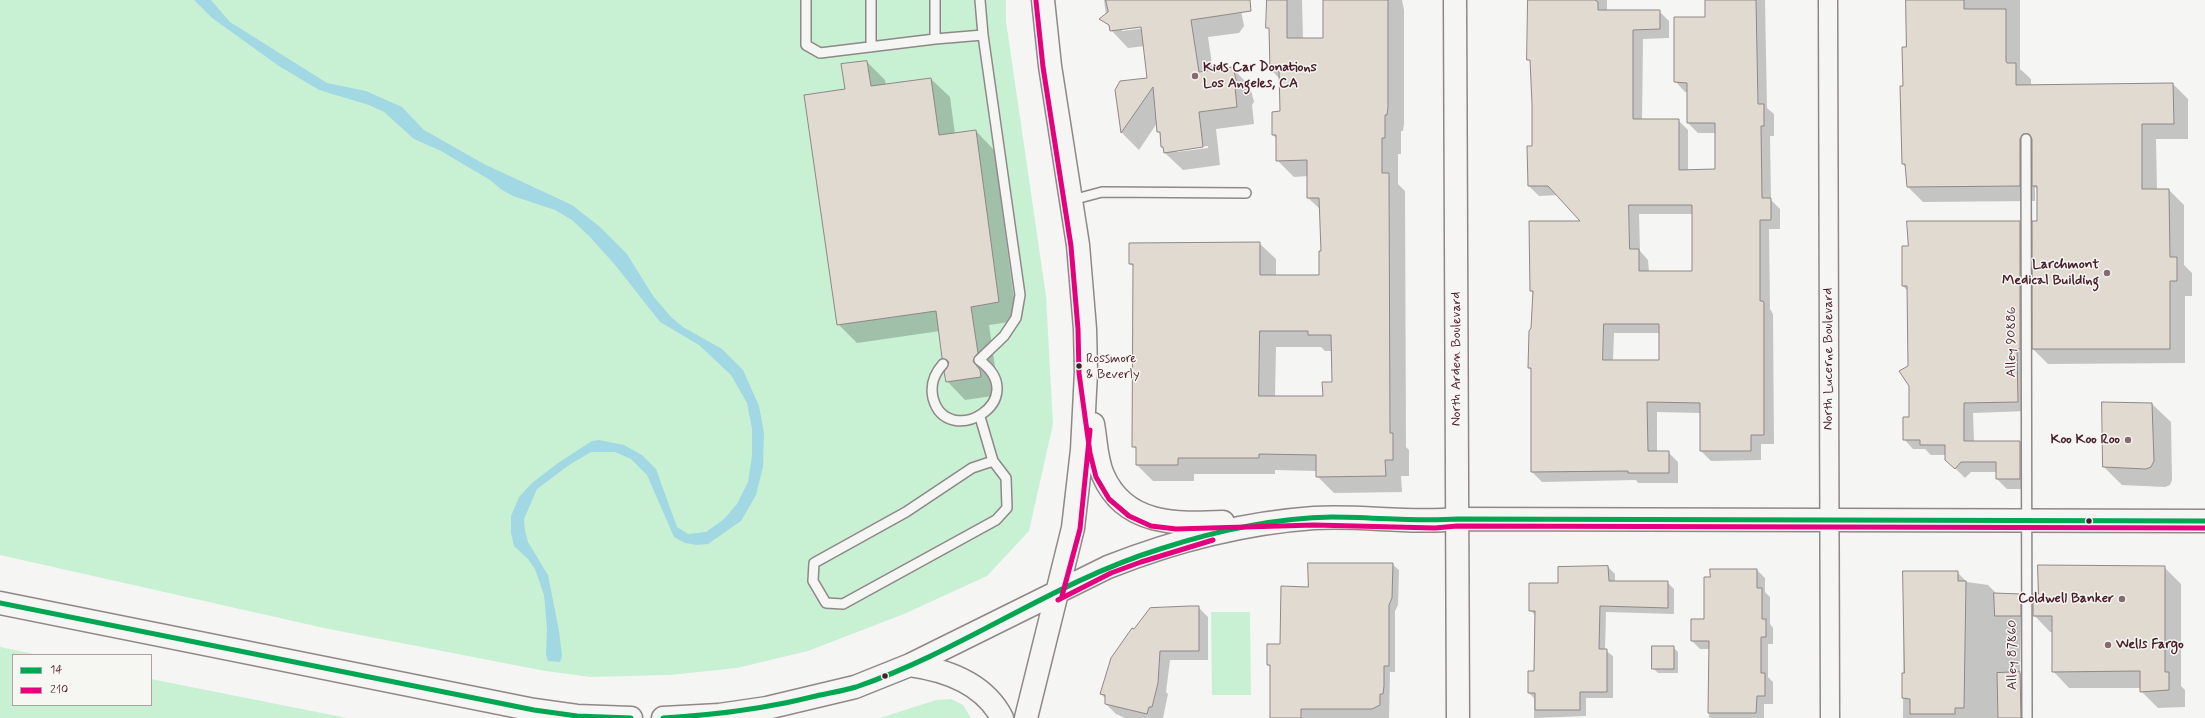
<!DOCTYPE html>
<html>
<head>
<meta charset="utf-8">
<style>
	body { margin:0 }
	#map { position:relative; width:2205px; height:718px; overflow:hidden; background:#f5f5f3; font-family:Mynerve,sans-serif }
	canvas { display:block }
	.legend { position:absolute; left:12px; top:654px; width:140px; height:52px; box-sizing:border-box; background:#f6f6f2; border:1px solid #b1a0a2; margin:0; padding:5px 7px; list-style:none; font-size:12px; color:#4a1f2b }
	.legend li { display:flex; align-items:center; gap:8px; height:20px }
	.legend b { width:20px; border:1px solid #b1a0a2 }
</style>
</head>
<body>
<div id="map">
<canvas width="2205" height="718"></canvas>
<ul class="legend">
<li><b style="height:5px;background:#00a651"></b>14</li>
<li><b style="height:5px;background:#e5007d"></b>210</li>
</ul>
</div>
<script>
const context = document.querySelector('canvas').getContext('2d');
context.lineJoin = 'round';
function fillPath(path, color) { context.fillStyle = color; context.fill(path, 'evenodd'); }
function strokePath(path, color, width, dash) { context.strokeStyle = color; context.lineWidth = width; context.lineCap = dash ? 'butt' : 'round'; context.setLineDash(dash || []); context.stroke(path); }
function label(font, color, halo, rows, align = 'center') {
  context.font = font + ' Mynerve,sans-serif'; context.lineWidth = 3; context.setLineDash([]); context.textBaseline = 'middle'; context.strokeStyle = halo; context.fillStyle = color; for (const [text, x, y, turn = 0] of rows) {
    context.save(); context.translate(x, y); context.rotate((+turn || 0) * Math.PI / 180); context.textAlign = isNaN(turn) ? turn : align; if (halo) context.strokeText(text, 0, 0); context.fillText(text, 0, 0); context.restore();
  }
}
fillPath(new Path2D(`
	M0,0H1006V21L1046,296L1053,424L1029,531L987,576L904,614L808,651L737,668L670,675L591,677L545,671L324,628L0,555Z
	M1211,612H1250L1251,695H1212Z
	M0,647L39,655H13V705H151V679L347,718H0Z
	M951,699L963,705L971,718H880L936,700Z`), '#c8f1d4');
fillPath(new Path2D(`
	M194,0H211L230,22L327,83L366,91L402,107L424,130L484,164L572,205L600,227L627,254L653,296L671,317L683,327L722,349L743,370L759,406L764,433L763,467L756,495L741,521L708,544L697,545L685,543L674,537L647,475L631,459L615,452H591L569,465L537,489L524,519L525,531L528,542L548,575L559,631L562,656L560,662L548,661L546,655L547,629L544,595L535,569L528,559L514,546L511,533V516L519,497L532,483L558,463L592,441L599,440L624,445L642,455L656,469L677,527L688,534L706,532L724,519L737,504L748,482L752,456V429L747,403L731,375L699,345L660,322L616,266L590,237L572,220L555,210L513,196L502,190L490,180L441,151L414,139L384,112L369,105L319,90L279,66L212,18Z`), '#a2d8e3');
fillPath(new Path2D(`
	M1104,0H1239L1244,26L1239,33L1208,37L1213,71L1232,68L1250,86L1254,102L1252,105L1254,124L1216,129L1220,165L1183,170L1165,153L1157,123L1139,150L1122,133L1116,90L1148,79L1145,46L1128,48L1111,30L1107,23ZM1146,26V28L1122,31V29ZM1208,146V148L1177,152V150Z
	M1268,0H1302L1303,39H1324V0H1402L1404,10V124L1403,131H1401V154H1398V184L1405,191L1406,447L1409,450V476H1401L1402,492L1334,493L1317,476V471L1275,470V474H1194V481H1153L1137,465V450L1133,446L1134,267L1130,264L1259,243L1276,259V276H1320L1322,252L1321,210L1308,198V176L1294,177L1277,160V139L1273,135V113L1281,112L1280,79L1271,70ZM1276,347H1321L1325,351H1332L1333,383L1324,397H1275Z
	M1528,0H1607V11H1659L1669,21V38L1643,39L1642,120H1678L1688,130V171L1716,170V133H1698L1688,123V92H1685L1676,82L1706,18V0H1765L1767,108L1774,114V136H1770L1771,200L1780,209V229H1769L1770,309L1773,314L1774,444H1761V460L1711,461L1701,451V413L1657,412V452H1668L1678,462V483H1638L1636,480L1542,482L1532,472V371L1529,368L1534,293L1531,291L1582,222L1558,195L1539,196L1529,186L1533,147L1531,62L1528,59ZM1639,214H1693V272H1649L1648,260L1640,251ZM1614,333H1660V361H1613Z
	M1906,0H2020V69L2031,79V86L2173,84L2188,99V139H2156L2157,190H2169L2184,205V265L2192,273V296H2185V363L2048,364L2033,349L2038,190L2035,187V201L1923,202L1908,187L1906,167L1903,164L1904,87L1907,48Z
	M867,62L885,80L886,85L931,79L950,97L955,134L976,131L994,150L1017,321L989,325L999,395L965,400L947,381L949,364L943,358L940,331L857,343L838,324L846,90Z
	M2020,222L2030,232L2028,411L1973,413L1974,442H2020L2030,452V489H2007L1997,479V472H1971L1965,478L1946,459V455H1931L1925,449H1913L1904,439L1910,418L1908,291L1903,286Z
	M2152,404L2171,422L2172,480L2170,485L2165,487L2122,485L2104,467Z
	M1392,564L1399,570L1398,605L1395,611V672H1390L1389,718H1272L1271,667L1268,664L1281,645L1309,588Z
	M1608,567L1615,574V582H1667L1674,589V614L1606,612L1605,650L1613,656V698H1586V716L1534,718V698L1529,693L1535,672L1536,616L1530,610L1559,584V568Z
	M2164,567L2181,584V686L2185,690V707L2158,708L2141,691V688H2069L2053,671V632H2050L2034,615L2039,595Z
	M1757,570L1765,578V592L1770,597V624L1773,628V644H1768V677L1773,682V704H1764V718H1709L1710,649H1700L1692,641L1705,620Z
	M1904,572H1957L1967,582L1988,585L1997,594L2020,595L2030,604V625H2021L2020,673L2030,683L2031,718H1903Z
	M1198,607L1208,617V660H1170L1166,692L1168,694L1163,718H1125L1116,714L1106,704V699L1101,694L1134,630Z
	M1673,647L1678,652V673H1658L1653,668Z`), '#0003');
const building = new Path2D(`
	M1106,0H1250L1251,11L1191,20L1199,72L1233,67L1237,84L1235,87L1237,107L1199,112L1203,147L1164,153L1163,147H1161L1160,132H1157L1153,87L1121,133L1115,90L1120,81L1147,78L1141,27L1110,31L1109,25L1099,19L1108,12Z
	M1267,0H1287V38H1323V0H1388V107L1387,115H1385V138H1382V173H1389L1390,433H1393V460H1385L1386,476L1316,477V455L1259,454V458H1178V465H1136V447H1132L1133,264H1129V243L1260,242V275H1319V251H1321L1319,198H1307V160L1276,161V135H1272V112L1280,111L1279,70H1270L1269,28H1266ZM1260,331H1308V335H1331L1332,382H1322L1323,396H1259Z
	M1528,0H1595L1598,2V10H1660V29L1633,30V119H1679V170L1715,169V123H1687V83L1674,82V17H1705V0H1756L1758,104H1764V126H1761L1762,198H1771V220H1760V301H1763L1764,303V435H1751V451H1700V403L1647,402L1648,451H1669V473H1628V471L1531,472V368H1528L1529,331L1531,328L1533,291H1530L1529,221H1580L1548,186H1528L1527,146H1532V104L1530,60H1527ZM1629,205H1692V271H1639V249H1630ZM1604,324H1659V360H1603Z
	M1906,0H1964V9H2006V61L2007,63H2016V85L2173,83L2174,124H2142V189H2169L2170,257H2177V281H2170V349H2032V221H2037V186H2032V139L2029,134H2023L2020,139V186L1907,187L1905,164H1902L1900,86H1903L1902,47H1906Z
	M867,61L871,86L931,78L939,135L976,130L999,302L971,307L978,353L973,361L980,370L981,377L946,382L944,372L949,362L942,358L936,311L837,325L804,95L845,89L841,64Z
	M1907,221H2020V349H2017L2018,402L1964,403V441H2020V479H1996V462H1961L1955,469L1945,460V445H1920V440H1903V417H1909V386L1899,371L1908,366L1907,286H1902V246H1908Z
	M2102,402L2152,403L2154,461L2151,467L2146,469L2103,467Z
	M1308,563H1393L1392,598L1389,605V666H1384V686L1383,694H1380V705L1372,709H1301V718H1270V665H1267V644H1280L1281,586L1308,587Z
	M2038,565L2165,566V672H2169V690L2140,692V671L2052,672V616H2033V594H2038Z
	M1608,566L1609,581H1668V608L1600,606L1599,649H1607V692H1580V710H1535V693H1528V671H1534L1535,611H1529V583H1558V567Z
	M1710,569H1757V588H1762V619H1766V637H1761V673H1765V696H1757L1756,713H1708L1709,641H1691V619H1704V577H1710Z
	M1903,571H1958V581H1966L1964,708H1955V714H1910V699L1902,698V673H1904Z
	M1994,593L2021,594V616H1995Z
	M1190,606H1199V651H1160L1158,683L1152,707H1149L1147,714L1105,704V695L1100,694L1111,658L1132,628L1134,629L1150,608Z
	M1652,646H1674V669H1652Z
	M2020,672L2021,718H1998L1997,673Z`);
fillPath(building, '#e1dad0');
strokePath(building, '#8f8788', 1);
const service = new Path2D(`
	M806,0V45L820,53L935,39L983,35
	M871,0V47
	M935,0V39
	M2026,139L2027,718
	M1072,200L1102,192L1246,193
	M943,364C934,374 930,384 933,398C947,451 1034,400 979,360L1004,336L1016,318L1020,295L983,35L980,0
	M980,417L993,461L1006,478L1007,508L996,520L843,604L826,603L813,581L814,563L906,512L972,468L993,461`);
const minor = new Path2D(`
	M1828,0L1830,718`);
const tertiary = new Path2D(`
	M1455,0L1458,718`);
const secondary = new Path2D(`
	M1093,424C1096,440 1096,459 1103,475C1125,526 1177,524 1223,522
	M0,603L534,710L577,716L631,718
	M910,665C946,670 984,683 1002,718
	M663,718L719,715L767,708L855,687L910,665L1108,567C1174,541 1243,523 1314,518C1362,515 1409,524 1457,519L2205,521
	M1026,718L1073,528L1082,450L1086,372L1085,329L1078,245L1050,66L1043,0`);
strokePath(service, '#8f8788', 12);
strokePath(minor, '#8f8788', 21);
strokePath(tertiary, '#8f8788', 25);
strokePath(secondary, '#8f8788', 25);
strokePath(service, '#f5f5f3', 9);
strokePath(minor, '#f5f5f3', 18);
strokePath(tertiary, '#f5f5f3', 22);
strokePath(secondary, '#f5f5f3', 22);
strokePath(new Path2D(`
	M0,603L534,710L577,716L631,718
	M663,718C716,715 764,709 816,696C829,693 843,691 856,687C962,651 1053,582 1160,549C1215,531 1274,518 1332,517C1374,517 1415,522 1457,519L2205,521`), '#00a651', 5);
strokePath(new Path2D(`
	M1036,1L1043,67L1071,246L1078,329L1079,373L1090,453L1096,477L1109,499L1129,516L1151,526L1176,529L1314,525L1435,528L1457,526L2205,528
	M1062,596L1080,529L1090,430
	M1058,600L1111,573L1141,562L1213,540`), '#e5007d', 5);
for (const [x, y, r, color] of [
	[1195,76,4,"#866a71"],
	[2107,273,4,"#866a71"],
	[1079,366,3.5,"#4a1f2b"],
	[2128,440,4,"#866a71"],
	[2089,521,3.5,"#4a1f2b"],
	[2122,599,4,"#866a71"],
	[2108,645,4,"#866a71"],
	[885,676,3.5,"#4a1f2b"]
]) { const dot = new Path2D(); dot.arc(x, y, r, 0, 2 * Math.PI); context.fillStyle = color; context.fill(dot); strokePath(dot, '#f6f6f2', 1.5); }
label('13px', '#4a1f2b', '#f6f6f2', [
	["Rossmore",1086,359],
	["& Beverly",1086,375]
], 'left');
label('bold 14px', '#4a1f2b', '#f6f6f2', [
	["Kids Car Donations",1203,68,"left"],
	["Los Angeles, CA",1203,84,"left"],
	["Larchmont",2099,265],
	["Medical Building",2099,281],
	["Koo Koo Roo",2120,440],
	["Coldwell Banker",2114,599],
	["Wells Fargo",2116,645,"left"]
], 'right');
label('14px', '#4a1f2b', '#f6f6f2', [
	["Alley 90886",2012,342,-90],
	["North Arden Boulevard",1457,359,-90],
	["North Lucerne Boulevard",1829,359,-90],
	["Alley 87860",2013,655,-90]
]);
</script>
</body>
</html>
